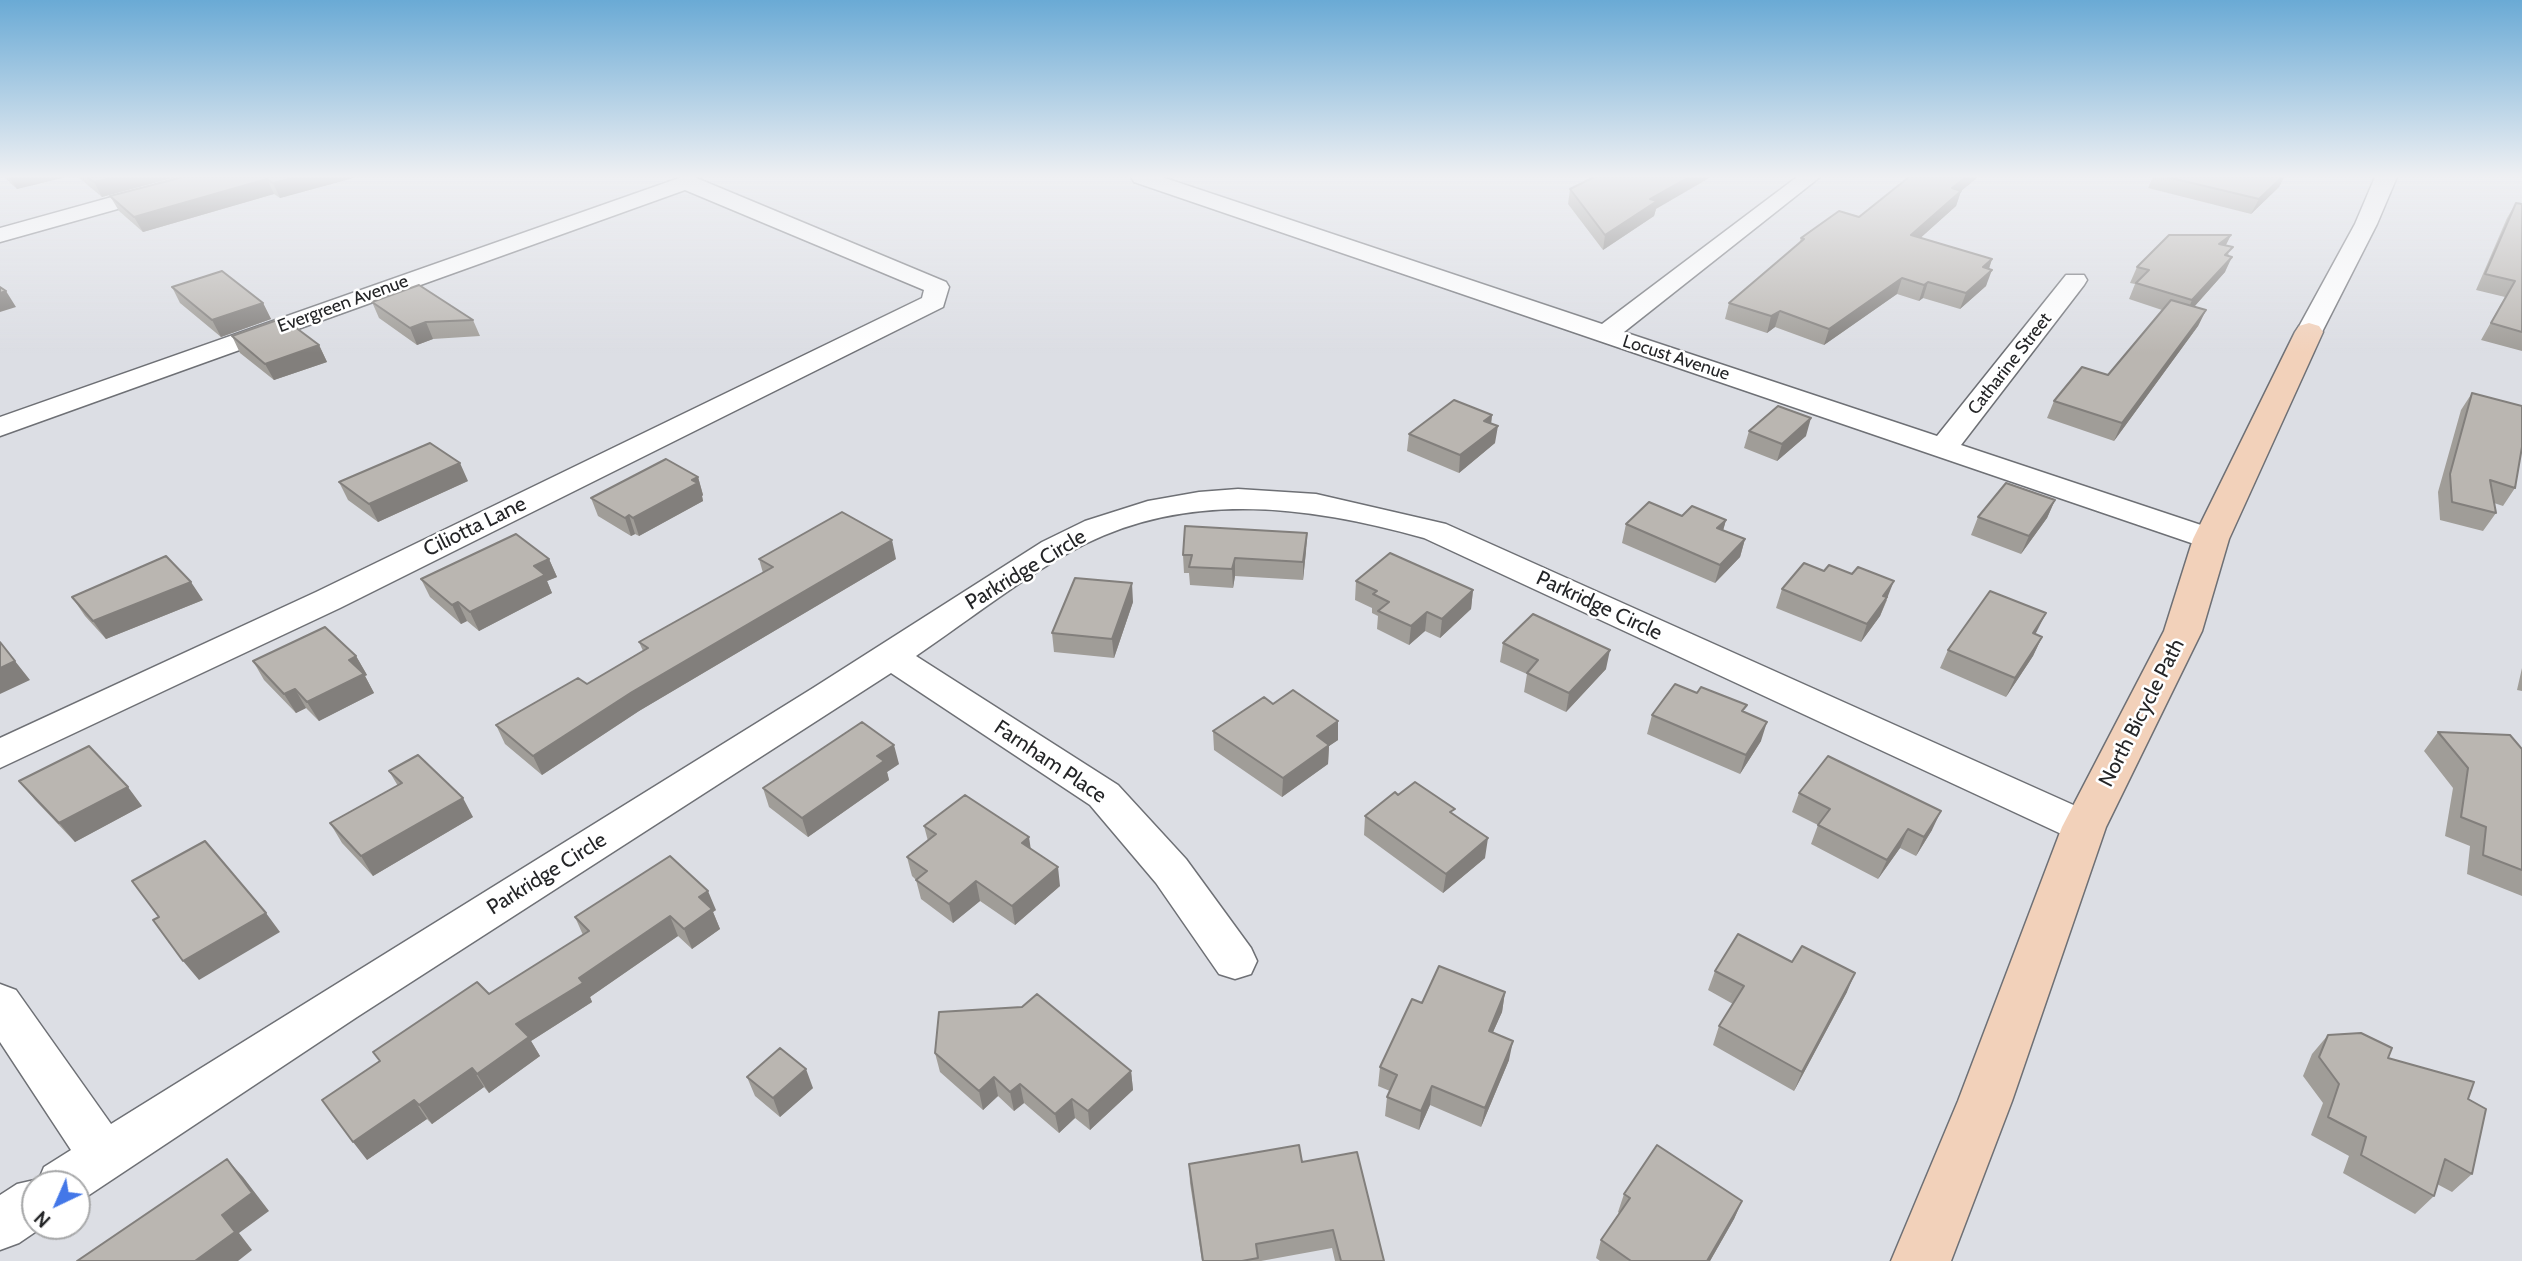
<!DOCTYPE html>
<html>
<head>
<meta charset="utf-8">
<style>
	body { margin:0 }
	#map { position:relative; width:2522px; height:1261px; overflow:hidden; background:#dcdee4; font-family:Cabin,sans-serif }
	canvas { display:block }
	.north { position:absolute; left:21px; top:1170px; width:70px; height:70px; box-sizing:border-box; background:#fff; border:2px solid #a7a8a9; border-radius:50%; rotate:224deg; font-size:19px; font-weight:700; line-height:28px; text-align:center; color:#242527 }
	.north::after { content:''; display:block; margin:auto; width:24px; height:32px; background:#4377e8; clip-path:polygon(50% 0,100% 100%,50% 72%,0 100%) }
</style>
</head>
<body>
<div id="map">
<canvas width="2522" height="1261"></canvas>
<div class="north">N</div>
</div>
<script>
const context = document.querySelector('canvas').getContext('2d');
context.lineJoin = 'round';
function strokePath(path, color, width, dash) { context.strokeStyle = color; context.lineWidth = width; context.lineCap = dash ? 'butt' : 'round'; context.setLineDash(dash || []); context.stroke(path); }
function fillPath(path, color) { context.fillStyle = color; context.fill(path, 'evenodd'); }
function label(font, color, halo, rows, align = 'center') {
  context.font = font + ' Cabin,sans-serif'; context.lineWidth = 5; context.setLineDash([]); context.textBaseline = 'middle'; context.strokeStyle = halo; context.fillStyle = color; for (const [text, x, y, turn = 0] of rows) {
    context.save(); context.translate(x, y); context.rotate((+turn || 0) * Math.PI / 180); context.textAlign = isNaN(turn) ? turn : align; if (halo) context.strokeText(text, 0, 0); context.fillText(text, 0, 0); context.restore();
  }
}
const street = new Path2D(`
	M184,177H217L214,182L0,242V228Z
	M682,177H694L946,282L949,287L943,307L340,608L0,768V738L316,592L922,298L924,290L685,190L0,436V417Z
	M1131,177H1162L1602,324L1797,177H1820L1624,332L1937,436L2066,275H2084L2087,280L2084,285L1961,445L2222,532L2227,539L2222,546L2211,549L2200,546L1134,182Z
	M2375,177H2397L2377,224L2322,332L2318,338H2300L2296,332L2355,224Z
	M1238,489L1316,494L1446,524L2098,816L2104,827L2098,838L2084,842L2070,838L1424,538C1312,507 1194,490 1085,544C1025,575 972,618 916,656L1118,785L1186,859L1251,948L1257,961L1251,974L1235,979L1219,974L1156,883L1090,805L891,673L357,1017L80,1201L77,1202V1184H35V1226H44L19,1243L0,1250V1195L17,1184L39,1179L44,1167L71,1150L0,1042V984L16,990L111,1124L813,688L1042,542L1085,521L1148,501L1199,492Z`);
const secondary = new Path2D(`
	M2309,323L2319,326L2323,332L2229,539L2202,631L2106,827L2012,1101L1951,1261H1891L1958,1101L2062,827L2164,631L2193,539L2295,332L2299,326Z`);
strokePath(street, '#6e7075', 3);
strokePath(secondary, '#6e7075', 3);
fillPath(street, '#fff');
fillPath(secondary, '#f2d1ba');
fillPath(new Path2D(`
	M4,177H66L17,189Z
	M78,177H176L102,197Z
	M183,177H357L280,198L274,194L143,232L119,211L110,196Z
	M1909,177H1978L1961,191L1956,206L1920,238L1992,259L1989,269L1986,286L1960,309L1923,298L1919,301L1897,294L1824,345L1775,327L1767,333L1725,319L1729,303L1799,244L1801,238L1859,217Z
	M2153,177H2284L2279,187L2251,214L2148,188Z
	M1570,189L1656,209L1654,216L1603,250L1568,204Z
	M2516,203L2522,204V351L2481,340L2505,297L2476,290L2507,218Z
	M2231,235L2226,245L2229,256L2225,272L2194,307L2206,310L2198,326L2114,441L2047,418L2054,401L2108,375L2162,310L2129,299L2135,284L2130,283L2137,267Z
	M172,287L263,303L271,319L221,337L180,303Z
	M372,302L473,320L480,336L433,339L417,345L379,318Z
	M232,336L319,345L327,362L274,380L240,353Z
	M2472,393L2515,488L2503,506L2494,503L2496,513L2483,531L2440,520L2438,492L2461,410Z
	M1492,415L1491,424L1495,443L1459,473L1407,451L1409,434Z
	M1749,431L1806,436L1777,461L1744,448Z
	M698,477L703,495L702,496L703,501L639,536L635,534L631,536L598,516L591,498Z
	M468,481L378,522L348,500L339,482Z
	M2055,500L2047,518L2021,554L1971,535L1978,517Z
	M1682,516L1726,520L1723,530L1745,539L1740,557L1715,583L1622,543L1626,524Z
	M1307,533L1306,551L1303,580L1235,576L1233,588L1190,585L1189,573H1184L1183,555Z
	M549,559L557,577L547,581L552,593L479,631L467,621L461,624L430,597L421,579Z
	M759,559H896L639,711L542,775L505,744L496,725L587,684L643,651L639,642L763,573Z
	M1356,581L1473,590L1471,609L1440,638L1425,631L1409,645L1377,629L1378,616L1372,613V608L1355,600Z
	M1782,589L1887,600L1880,616L1861,642L1776,608Z
	M72,597L203,600L106,639L85,616Z
	M1133,602L1114,658L1054,652L1052,633Z
	M2037,631L2035,634L2042,637L2033,656L2006,697L1940,668L1948,650Z
	M1503,643L1606,669L1566,712L1524,692L1527,674L1500,662Z
	M356,656L367,675L365,676L374,693L319,721L306,708L296,713L264,680L253,661Z
	M2522,668V691L2517,690Z
	M1273,704L1338,721V740L1329,746L1328,764L1282,797L1214,750L1213,731Z
	M1745,712L1761,741L1740,774L1647,734L1652,715Z
	M2438,732L2522,749V896L2467,874L2470,846L2445,836L2453,788L2424,751Z
	M899,764L887,772L889,780L808,837L769,807L763,788Z
	M389,771L473,817L373,876L342,843L330,823L398,786Z
	M19,781L142,806L75,842L35,800Z
	M1799,793L1932,830L1916,856L1900,848L1878,879L1811,844L1818,825L1792,812Z
	M1398,795L1454,815L1485,858L1443,893L1364,835L1365,816Z
	M924,826L1031,849L1060,886L1015,925L980,901L953,923L921,899L916,880L912,876L907,857L928,841Z
	M716,910L713,912L720,929L692,949L678,936L590,997L592,1002L531,1041L540,1056L489,1093L484,1087L432,1124L427,1119L367,1160L489,994L583,935L575,917Z
	M1715,971L1847,992L1794,1091L1713,1045L1719,1026L1733,1004L1708,990Z
	M1505,992L1502,1012L1493,1032L1509,1060L1481,1127L1430,1105L1419,1130L1385,1116L1387,1097L1390,1091L1378,1086L1380,1067L1422,1003Z
	M2328,1035L2388,1058L2468,1099L2472,1174L2452,1192L2437,1184L2434,1196L2415,1214L2343,1173L2349,1156L2311,1135L2323,1103L2303,1076L2312,1054Z
	M935,1053L1131,1071L1133,1090L1090,1130L1075,1118L1059,1133L1024,1103L1014,1111L998,1096L983,1110L940,1072Z
	M747,1077L813,1088L780,1117L755,1096Z
	M1302,1162L1384,1261H1335L1332,1248L1261,1261H1202L1190,1183L1189,1164Z
	M1624,1194L1742,1201L1734,1219L1710,1261H1600L1596,1258L1601,1240L1619,1213L1618,1212Z`), '#a09d98');
fillPath(new Path2D(`
	M9,177H66L17,189Z
	M115,177H176L102,197L94,182Z
	M298,177H357L280,198L273,183Z
	M1689,177H1711L1656,209L1654,216L1603,250L1605,235L1650,199Z
	M1966,177H1978L1961,191L1956,206L1906,251L1911,235L1952,188Z
	M2282,177H2284L2279,187L2251,214L2259,199Z
	M267,179L274,194L143,232L134,217Z
	M2231,235L2223,250L2219,244Z
	M2232,257L2225,272L2185,317L2192,300Z
	M1992,259L1987,274L1992,270L1986,286L1960,309L1966,293L1983,267Z
	M1902,278L1897,294L1824,345L1829,329Z
	M1928,282L1923,298L1919,301L1924,285Z
	M6,291L16,307L0,312V293Z
	M263,303L271,319L221,337L212,320Z
	M2206,310L2198,326L2114,441L2122,423Z
	M1780,311L1775,327L1767,333L1771,316Z
	M426,322L433,339L417,345L410,328Z
	M319,345L327,362L274,380L265,364Z
	M1492,415L1490,432L1498,426L1495,443L1459,473L1460,455L1484,421Z
	M1811,418L1806,436L1777,461L1782,444Z
	M460,463L468,481L378,522L369,504Z
	M698,477L703,495L702,496L703,501L639,536L633,518Z
	M2055,500L2047,518L2021,554L2029,536Z
	M629,515L635,534L631,536L625,518Z
	M1726,520L1721,538L1717,528Z
	M1307,533L1306,551L1303,580V562Z
	M1745,539L1740,557L1715,583L1720,565Z
	M892,540L896,559L639,711L542,775L533,756L632,692Z
	M1235,558V576L1233,588L1232,569Z
	M549,559L557,577L547,581L552,593L479,631L470,612L534,566Z
	M1894,581L1880,616L1861,642L1867,624L1883,596Z
	M191,582L203,600L106,639L93,621Z
	M1132,583L1133,602L1114,658L1112,639Z
	M1473,590L1471,609L1440,638L1442,619Z
	M458,602L467,621L461,624L452,605Z
	M1427,612L1425,631L1409,645L1411,626Z
	M2046,613L2037,631L2024,652L2033,633Z
	M2042,637L2033,656L2006,697L2015,678Z
	M1610,650L1606,669L1566,712L1569,693Z
	M356,656L367,675L365,676L374,693L319,721L307,702L349,660Z
	M15,661L30,680L0,694V668Z
	M295,689L306,708L296,713L284,694Z
	M1338,721V740L1329,746L1328,764L1282,797L1283,778L1317,736Z
	M1767,722L1761,741L1740,774L1746,755Z
	M894,745L899,764L887,772L889,780L808,837L802,818L877,756Z
	M128,787L142,806L75,842L59,823Z
	M463,798L473,817L373,876L361,856Z
	M1941,811L1932,830L1916,856L1924,837Z
	M1908,829L1900,848L1878,879L1887,860Z
	M1029,837L1032,857L1022,843Z
	M1488,838L1485,858L1443,893L1446,874Z
	M1058,867L1060,886L1015,925L1012,906Z
	M976,881L980,901L953,923L949,904Z
	M708,891L716,910L713,912L720,929L692,949L684,929L699,897Z
	M266,913L280,932L199,980L183,961Z
	M670,916L678,936L590,997L592,1002L531,1041L540,1056L489,1093L477,1074L516,1024L579,978Z
	M1855,973L1847,992L1794,1091L1802,1072Z
	M1505,992L1502,1012L1485,1050L1489,1031Z
	M1513,1041L1509,1060L1481,1127L1485,1108Z
	M472,1068L484,1087L432,1124L419,1105Z
	M806,1069L813,1088L780,1117L773,1098Z
	M1131,1071L1133,1090L1090,1130L1088,1111Z
	M994,1077L998,1096L983,1110L979,1091Z
	M1020,1084L1024,1103L1014,1111L1010,1092Z
	M1432,1086L1430,1105L1419,1130L1421,1111Z
	M1072,1099L1075,1118L1059,1133L1055,1114Z
	M414,1100L427,1119L367,1160L353,1142Z
	M227,1159L243,1177L269,1211L239,1233L252,1250L238,1261H195L222,1215Z
	M1742,1201L1734,1219L1710,1261H1707Z`), '#827f7c');
const building = new Path2D(`
	M87,177H115L94,182Z
	M183,177H298L273,183L267,179L134,217L110,196Z
	M1594,177H1689L1650,199L1657,201L1605,235L1570,189Z
	M1909,177H1966L1952,188L1961,191L1911,235L1992,259L1983,267L1992,270L1966,293L1928,282L1924,285L1902,278L1829,329L1780,311L1771,316L1729,303L1804,239L1801,238L1839,211L1859,217Z
	M2167,177H2282L2259,199Z
	M2516,203L2522,204V332L2491,323L2515,281L2485,274Z
	M2169,235H2231L2219,244L2233,247L2225,255L2232,257L2192,300L2136,283L2149,270L2137,267Z
	M222,271L263,303L212,320L172,287Z
	M419,285L473,320L426,322L410,328L372,302Z
	M0,287L6,291L0,293Z
	M2171,300L2206,310L2122,423L2054,401L2082,367L2108,375Z
	M283,318L319,345L265,364L232,336Z
	M2472,393L2522,406V447L2515,488L2490,480L2496,513L2452,502L2450,474Z
	M1454,400L1492,415L1484,421L1498,426L1460,455L1409,434Z
	M1778,406L1811,418L1782,444L1749,431Z
	M430,443L460,463L369,504L339,482Z
	M666,459L698,477L692,480L698,483L633,518L629,515L625,518L591,498Z
	M2006,483L2055,500L2029,536L1978,517Z
	M1649,502L1682,516L1692,506L1726,520L1717,528L1745,539L1720,565L1626,524Z
	M842,512L892,540L632,692L533,756L496,725L578,678L587,684L648,648L639,642L773,567L759,559Z
	M1185,526L1307,533L1303,562L1235,558L1232,569L1189,567L1192,555H1183Z
	M516,534L549,559L534,566L545,575L470,612L458,602L452,605L421,579Z
	M1390,553L1473,590L1442,619L1427,612L1411,626L1378,611L1389,602L1373,594L1377,591L1356,581Z
	M166,556L191,582L93,621L72,597Z
	M1804,563L1824,571L1829,565L1852,574L1858,567L1894,581L1883,596L1887,597L1867,624L1782,589Z
	M1075,578L1132,583L1112,639L1052,633Z
	M1990,591L2046,613L2033,633L2042,637L2015,678L1948,650Z
	M1533,614L1610,650L1569,693L1527,673L1538,660L1503,643Z
	M325,627L356,656L349,660L364,674L307,702L295,689L284,694L253,661Z
	M0,642L15,661L0,668Z
	M1675,684L1697,693L1701,687L1747,705L1742,711L1767,722L1746,755L1652,715Z
	M1293,690L1338,721L1317,736L1329,745L1283,778L1213,731L1264,697L1273,704Z
	M862,722L894,745L877,756L884,761L802,818L763,788Z
	M2438,732L2510,735L2522,749V870L2483,855L2486,827L2461,817L2468,768Z
	M89,746L128,787L59,823L19,781Z
	M418,755L463,798L361,856L330,823L402,783L389,771Z
	M1828,756L1941,811L1924,837L1908,829L1887,860L1818,825L1830,809L1799,793Z
	M1415,782L1455,809L1450,812L1488,838L1446,874L1365,816L1395,792L1398,795Z
	M965,795L1029,837L1022,843L1058,867L1012,906L976,881L949,904L916,880L927,871L907,857L936,834L924,826Z
	M205,841L266,913L183,961L153,920L159,917L132,881Z
	M670,856L708,891L699,897L712,909L684,929L670,916L579,978L583,983L516,1024L529,1037L477,1074L472,1068L419,1105L414,1100L353,1142L322,1100L380,1061L373,1052L477,982L489,994L589,931L575,917Z
	M1738,934L1792,962L1802,946L1855,973L1802,1072L1719,1026L1744,986L1715,971Z
	M1439,966L1505,992L1489,1031L1513,1041L1485,1108L1432,1086L1421,1111L1387,1097L1397,1075L1380,1067L1412,999L1422,1003Z
	M1037,994L1131,1071L1088,1111L1072,1099L1055,1114L1020,1084L1010,1092L994,1077L979,1091L935,1053L939,1012L1022,1007Z
	M2361,1033L2392,1048L2388,1058L2474,1082L2468,1099L2486,1109L2472,1174L2445,1159L2434,1196L2361,1155L2366,1137L2328,1117L2339,1084L2319,1057L2328,1035Z
	M780,1048L806,1069L773,1098L747,1077Z
	M1299,1145L1302,1162L1357,1152L1384,1261H1341L1333,1230L1256,1244L1258,1258L1242,1261H1203L1189,1164Z
	M1657,1145L1742,1201L1707,1261H1631L1601,1240L1630,1198L1624,1194Z
	M227,1159L252,1193L222,1215L235,1232L195,1261H77Z`);
fillPath(building, '#bab6b1');
strokePath(building, '#827f7c', 2);
const sky = context.createLinearGradient(0, 0, 0, 353);
sky.addColorStop(0, '#6aaad5');
sky.addColorStop(0.5, '#eff0f3');
sky.addColorStop(1, '#eff0f300');
context.fillStyle = sky;
context.fillRect(0, 0, 2522, 353);
label('18px', '#242527', '#fff', [
	["Evergreen Avenue",343,304,-20],
	["Locust Avenue",1676,358,18],
	["Catharine Street",2010,364,-52]
]);
label('21px', '#242527', '#fff', [
	["Ciliotta Lane",475,527,-26],
	["Parkridge Circle",1026,570,-31],
	["Parkridge Circle",1599,606,25],
	["North Bicycle Path",2142,713,-63],
	["Farnham Place",1050,762,34],
	["Parkridge Circle",547,874,-32]
]);
</script>
</body>
</html>
